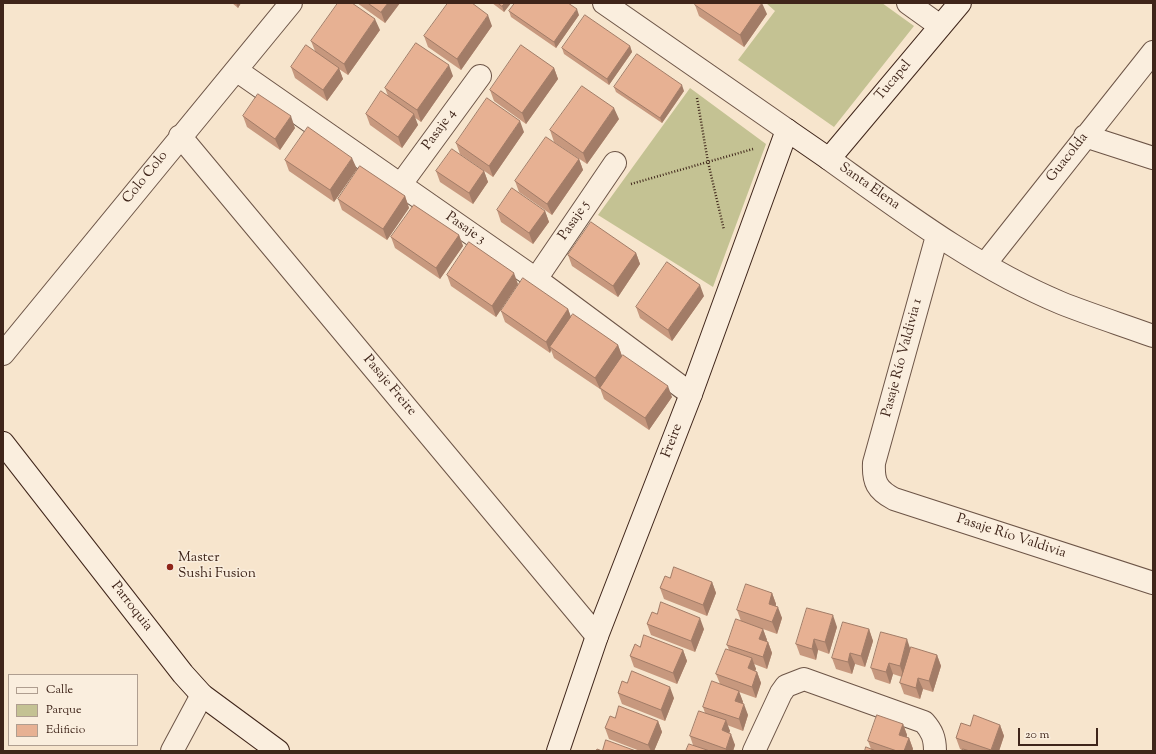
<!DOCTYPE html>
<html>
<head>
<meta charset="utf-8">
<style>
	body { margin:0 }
	#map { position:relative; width:1156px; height:754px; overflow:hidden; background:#f7e5cd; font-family:"Sorts Mill Goudy",serif }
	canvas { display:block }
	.frame { position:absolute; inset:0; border:4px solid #3f251a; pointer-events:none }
	.legend { position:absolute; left:8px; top:674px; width:130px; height:72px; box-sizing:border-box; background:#faeede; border:1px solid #af9e90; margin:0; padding:5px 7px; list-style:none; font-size:12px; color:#3f251a }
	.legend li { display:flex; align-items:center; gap:8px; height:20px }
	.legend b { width:20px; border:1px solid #af9e90 }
	.scale { position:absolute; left:1018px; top:728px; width:80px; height:18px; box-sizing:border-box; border:2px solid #3f251a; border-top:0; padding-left:5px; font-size:12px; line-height:14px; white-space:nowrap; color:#3f251a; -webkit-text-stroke:3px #faeede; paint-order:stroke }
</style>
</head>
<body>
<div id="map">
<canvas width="1156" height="754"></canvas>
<div class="frame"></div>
<ul class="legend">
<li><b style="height:5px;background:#faeede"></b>Calle</li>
<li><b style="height:11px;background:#c4c293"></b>Parque</li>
<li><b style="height:11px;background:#e7b193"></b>Edificio</li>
</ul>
<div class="scale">20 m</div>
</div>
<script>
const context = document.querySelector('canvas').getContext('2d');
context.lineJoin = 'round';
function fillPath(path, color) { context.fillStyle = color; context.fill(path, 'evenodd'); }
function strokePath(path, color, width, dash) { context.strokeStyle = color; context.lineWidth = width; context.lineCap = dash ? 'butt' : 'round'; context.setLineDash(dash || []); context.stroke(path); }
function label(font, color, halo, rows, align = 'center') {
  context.font = font + ' "Sorts Mill Goudy",serif'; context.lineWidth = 3; context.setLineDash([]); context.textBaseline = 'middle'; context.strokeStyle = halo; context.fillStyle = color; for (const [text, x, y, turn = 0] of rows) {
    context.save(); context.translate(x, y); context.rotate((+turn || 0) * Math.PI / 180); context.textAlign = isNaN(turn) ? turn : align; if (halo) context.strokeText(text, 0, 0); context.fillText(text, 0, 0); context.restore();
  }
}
fillPath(new Path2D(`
	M766,3H882L914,26L834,127L738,60L775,11Z
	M690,88L766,144L713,287L598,215Z`), '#c4c293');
const street = new Path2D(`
	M604,3L787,130
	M908,3L940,26
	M236,70L536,279L691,394
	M180,136L597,636
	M1085,136L1153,158
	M829,159C903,212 977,268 1061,303C1091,315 1123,325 1153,336
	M401,184L480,76
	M937,236L874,463C873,482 877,490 894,499L1153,583
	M985,264L1153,52
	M536,279L615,163
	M3,354L291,3
	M172,751L202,695
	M754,751L781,693L786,686L804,679L924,722C932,731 935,738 935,751`);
const secondary = new Path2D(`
	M3,443L183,674L202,695L278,751
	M558,751L597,636L691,394L787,130L829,159L960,3`);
strokePath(street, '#6d5547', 24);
strokePath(secondary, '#3f251a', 24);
strokePath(new Path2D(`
	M697,98L708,162L724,230
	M631,184L753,149`), '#3f251a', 2.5, [1, 2]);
strokePath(street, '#faeede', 22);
strokePath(secondary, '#faeede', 22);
fillPath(new Path2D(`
	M232,3H241L238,8Z
	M357,3H400L385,23Z
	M492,3H511L504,12Z
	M695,5L767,14L744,47L699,16Z
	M509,11L579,15L556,48L511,17Z
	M492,26L461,70L428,47L424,36Z
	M380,30L348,75L339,69L343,79L327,101L295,78L291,67L315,51L311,41Z
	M630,46L632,52L609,85L564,54L562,48Z
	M554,68L558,79L526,124L494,101L490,90Z
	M453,76L421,122L414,117L418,125L402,148L370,125L366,114L388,96L385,88Z
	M614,87L684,91L662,123L616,92Z
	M243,116L295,128L280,150L247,127Z
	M619,119L587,164L554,142L550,130Z
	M524,132L493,177L460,154L456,143Z
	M579,159L583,170L552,215L519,192L515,181Z
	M285,160L357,169L334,202L289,171Z
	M436,171H484L488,182L473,204L440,182Z
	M405,196L409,208L387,240L342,210L338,199Z
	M497,210L545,211L549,222L533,244L501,222Z
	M459,235L463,246L440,279L395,248L391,237Z
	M636,253L640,264L618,297L572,266L568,255Z
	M447,275L518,284L496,317L451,286Z
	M704,296L672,341L640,318L636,307Z
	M568,309L571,317L618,345L622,356L672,397L649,430L604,399L600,388V389L554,358L551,350L550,353L505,322L501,311Z
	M670,578L712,582L716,593L707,616L664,599L660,588Z
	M772,593L776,604V606L782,618L777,634L763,629L767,640L766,642H768L772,653L767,669L754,664L756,669L755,671L757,672L761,683L756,698L739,692L743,702L742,704L748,715L743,731L727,725L730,731L729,733L735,745L733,751H686L693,745L690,736L705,713L703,707L720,684L716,674L729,650L727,645L741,621L737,610Z
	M657,614L704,629L695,652L651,635L647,624Z
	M837,627L829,654L818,650L816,660L800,655L796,644Z
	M869,629L873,641L865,667L855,664L852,674L836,669L832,658Z
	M640,647L683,650L687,661L677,684L634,667L630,656Z
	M910,648L937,655L941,666L933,692L923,689L920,699L904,694L900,683L902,677L893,674L890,684L875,679L871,668Z
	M627,683L674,698L665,721L622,704L618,693Z
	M615,718L658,721L662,732L654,751H640L609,739L605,728Z
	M903,724L907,735V737L909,738L913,749L912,751H865L871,749L868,741Z
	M1000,725L1004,736L999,751H962V750L960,749L956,738L970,726Z`), '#c7987e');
fillPath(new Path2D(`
	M236,3H241L238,8Z
	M388,3H400L385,23L381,12Z
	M505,3H511L504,12L502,6Z
	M762,3L767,14L744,47L740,35Z
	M577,9L579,15L556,48L554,42Z
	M488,15L492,26L461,70L457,59Z
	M375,19L380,30L348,75L344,64Z
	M630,46L632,52L609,85L607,79Z
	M449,65L453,76L421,122L417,110Z
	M339,68L343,79L327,101L323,90Z
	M554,68L558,79L526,124L522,113Z
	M682,85L684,91L662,123L660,118Z
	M614,108L619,119L587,164L583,153Z
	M414,114L418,125L402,148L398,137Z
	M291,116L295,128L280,150L275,139Z
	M520,121L524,132L493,177L489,166Z
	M352,158L357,169L334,202L330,190Z
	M579,159L583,170L552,215L547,204Z
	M484,171L488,182L473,204L469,193Z
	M405,196L409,208L387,240L383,229Z
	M545,211L549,222L533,244L529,233Z
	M459,235L463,246L440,279L436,268Z
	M636,253L640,264L618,297L613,286Z
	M514,273L518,284L496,317L492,306Z
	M700,285L704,296L672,341L668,330Z
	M568,309L572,320L550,347L551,350L550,353L546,342Z
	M618,345L622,356L600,389L595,378Z
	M668,386L672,397L649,430L645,418Z
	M712,582L716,593L707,616L703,605Z
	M772,593L776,604L773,615L769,604Z
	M778,607L782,618L777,634L772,622Z
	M833,615L837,627L829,654L825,642Z
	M700,618L704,629L695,652L691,641Z
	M763,629L767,640L763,650L759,639Z
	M869,629L873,641L865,667L861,656Z
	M814,639L818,650L816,660L812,649Z
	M907,639L911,651L904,677L900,666Z
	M768,642L772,653L767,669L763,657Z
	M683,650L687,661L677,684L673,673Z
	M850,653L855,664L852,674L848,662Z
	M937,655L941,666L933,692L929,681Z
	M752,658L756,669L752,679L748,668Z
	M889,663L893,674L890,684L886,672Z
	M757,672L761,683L756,698L752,687Z
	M918,678L923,689L920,699L916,688Z
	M670,687L674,698L665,721L661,710Z
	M739,691L743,702L739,712L735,701Z
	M744,704L748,715L743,731L739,719Z
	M726,720L730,731L726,741L722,730Z
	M658,721L662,732L654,751H651L648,745Z
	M903,724L907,735L903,746L899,735Z
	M1000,725L1004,736L999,751H991Z
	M731,734L735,745L733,751H726V749Z
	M909,738L913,749L912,751H904Z`), '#a27c67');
const building = new Path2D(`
	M338,3H352L375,19L344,64L311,41Z
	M368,3H388L381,12Z
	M448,3H472L488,15L457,59L424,36Z
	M498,3H505L502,6Z
	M515,3H568L577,9L554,42L509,11Z
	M696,3H762L740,35L695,5Z
	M585,15L630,46L607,79L562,48Z
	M416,43L449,65L417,110L385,88Z
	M306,45L339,68L323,90L291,67Z
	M521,45L554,68L522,113L490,90Z
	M637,54L682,85L660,118L614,87Z
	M582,86L614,108L583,153L550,130Z
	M381,91L414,114L398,137L366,114Z
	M258,94L291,116L275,139L243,116Z
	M487,98L520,121L489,166L456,143Z
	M308,127L352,158L330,190L285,160Z
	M546,137L579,159L547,204L515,181Z
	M452,149L484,171L469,193L436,171Z
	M360,166L405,196L383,229L338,199Z
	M512,188L545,211L529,233L497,210Z
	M414,205L459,235L436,268L391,237Z
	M591,222L636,253L613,286L568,255Z
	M469,242L514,273L492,306L447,275Z
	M667,262L700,285L668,330L636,307Z
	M523,278L568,309L546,342L501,311Z
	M573,314L618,345L595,378L550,347Z
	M623,355L668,386L645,418L600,388Z
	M674,567L712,582L703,605L660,588L665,576L670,578Z
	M746,584L772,593L769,604L778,607L772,622L737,610Z
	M661,602L700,618L691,641L647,624L652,612L657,614Z
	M807,608L833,615L825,642L814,639L812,649L796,644Z
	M736,619L763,629L759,639L768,642L763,657L727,645Z
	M843,622L869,629L861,656L850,653L848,662L832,658Z
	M881,632L907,639L900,666L889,663L886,672L871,668Z
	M644,635L683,650L673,673L630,656L635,644L640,647Z
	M911,647L937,655L929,681L918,678L916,688L900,683Z
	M726,649L752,658L748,668L757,672L752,687L716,674Z
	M632,671L670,687L661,710L618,693L622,681L627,683Z
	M712,681L739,691L735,701L744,704L739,719L703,707Z
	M619,706L658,721L648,745L605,728L610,716L615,718Z
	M699,711L726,720L722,730L731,734L726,749L690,736Z
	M877,715L903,724L899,735L909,738L904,751H897L868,741Z
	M974,715L1000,725L991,750L956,738L961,723L970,726Z
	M606,740L636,751H596L597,749L602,751Z
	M689,744L710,751H686Z
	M866,747L876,751H865Z
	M963,749L970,751H962Z`);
fillPath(building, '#e7b193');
strokePath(building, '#a27c67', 1);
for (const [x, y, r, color] of [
	[170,567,4,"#8f2418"]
]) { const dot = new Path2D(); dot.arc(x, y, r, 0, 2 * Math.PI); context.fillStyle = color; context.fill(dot); strokePath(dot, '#faeede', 1.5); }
label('14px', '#3f251a', '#faeede', [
	["Tucapel",894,81,-50],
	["Pasaje 4",440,130,-54],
	["Guacolda",1068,158,-52],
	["Colo Colo",146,178,-51],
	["Santa Elena",869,187,35],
	["Pasaje 5",575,221,-56],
	["Pasaje 3",465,229,35],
	["Pasaje Río Valdivia 1",903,358,-75],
	["Pasaje Freire",389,386,50],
	["Freire",673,441,-69],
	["Pasaje Río Valdivia",1011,537,18],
	["Parroquia",131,607,52]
]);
label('14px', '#3f251a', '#faeede', [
	["Master",178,559],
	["Sushi Fusion",178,575]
], 'left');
</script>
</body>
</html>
